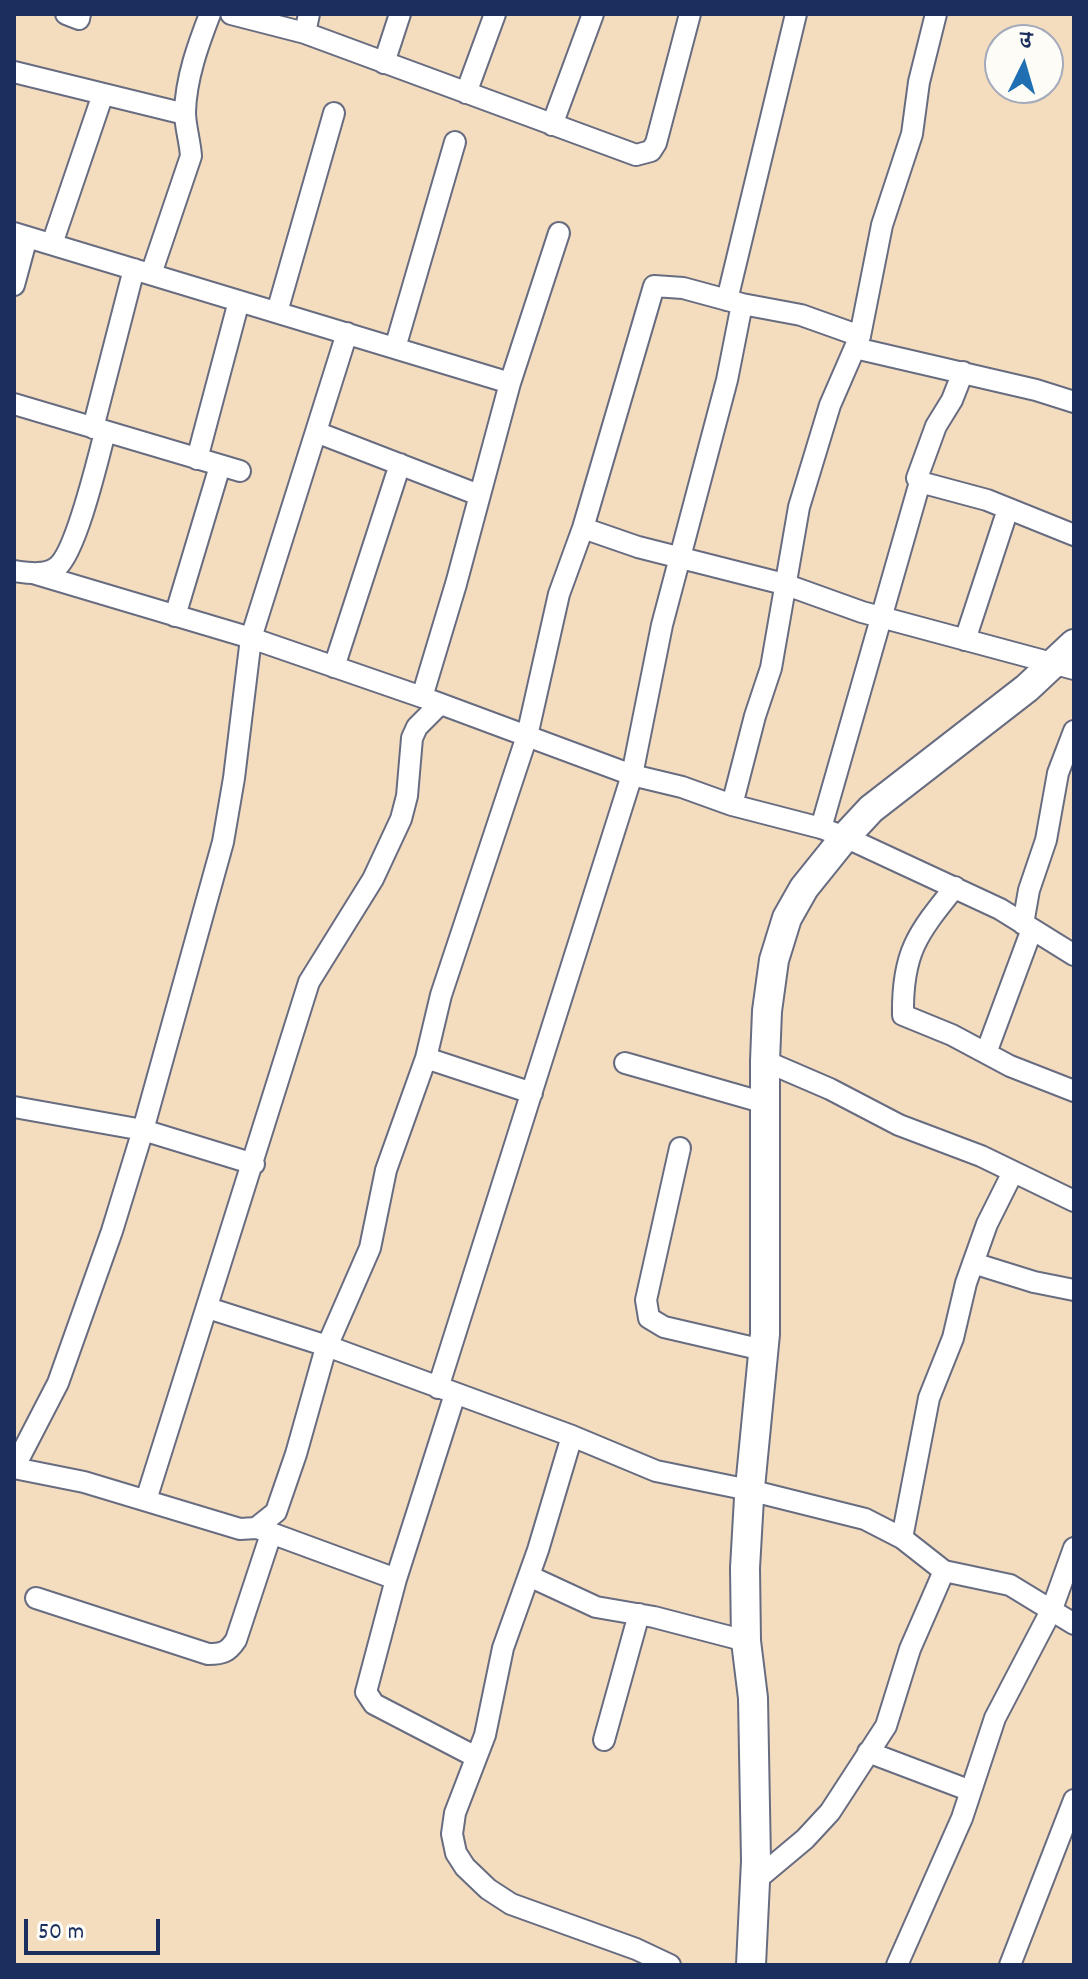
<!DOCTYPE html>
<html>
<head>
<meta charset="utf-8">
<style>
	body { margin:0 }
	#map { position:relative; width:1088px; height:1979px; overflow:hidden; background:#f4ddbf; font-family:Dekko,"Playpen Sans Deva",sans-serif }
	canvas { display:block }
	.frame { position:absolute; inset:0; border:16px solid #1b2f5e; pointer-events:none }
	.north { position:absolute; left:984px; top:24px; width:80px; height:80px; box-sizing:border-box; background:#fdfcf7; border:2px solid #a3aaba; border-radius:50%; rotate:5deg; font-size:22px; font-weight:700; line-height:32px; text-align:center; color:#1b2f5e }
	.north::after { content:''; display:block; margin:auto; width:28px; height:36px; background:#1f6fb2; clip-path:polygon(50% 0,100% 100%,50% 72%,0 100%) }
	.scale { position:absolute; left:24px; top:1919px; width:136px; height:36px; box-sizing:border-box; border:4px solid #1b2f5e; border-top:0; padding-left:10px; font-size:24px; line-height:28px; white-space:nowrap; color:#1b2f5e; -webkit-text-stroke:6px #fdfcf7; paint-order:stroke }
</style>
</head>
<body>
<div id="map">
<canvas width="1088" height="1979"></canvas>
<div class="frame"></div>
<div class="north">उ</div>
<div class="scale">50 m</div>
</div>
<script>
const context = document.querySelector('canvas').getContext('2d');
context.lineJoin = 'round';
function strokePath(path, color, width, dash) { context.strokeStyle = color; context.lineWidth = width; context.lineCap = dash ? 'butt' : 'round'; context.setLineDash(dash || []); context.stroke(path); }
const street = new Path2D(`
	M66,14L79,19L80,14
	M231,14L305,33L309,14
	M936,14L919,82L912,134L882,225L860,336L830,405L799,507L771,668L755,716L732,805L821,828L845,837L1000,909L1074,955
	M305,33L636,155L651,151L656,143L690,14
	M384,63L400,14
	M14,72L185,114
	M466,93L495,14
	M552,125L593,14
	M14,233L510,383L456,584L422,697L632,775L682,787L732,805
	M52,244L103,94
	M151,274L191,156C190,141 185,126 185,112C186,78 198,45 210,14
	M14,285L27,237
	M727,300L796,14
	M277,312L334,113
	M395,348L455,142
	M855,348L1036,390L1074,402
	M510,383L559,233
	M14,404L240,471
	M93,428L134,269
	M316,432L479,495
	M197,459L239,301
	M920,482L917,478L936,426L952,400L963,372
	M583,528L638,547L784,584L862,612L1074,669
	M14,571C28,573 45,576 57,567C76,552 98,459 105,432
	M36,574L251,638L422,697
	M175,616L220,466
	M965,640L1008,509
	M334,667L400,464
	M821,828L920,482L987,500L1074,535
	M955,887C917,934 902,953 903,1015L952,1035L1010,1066L1074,1091
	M1023,924L1029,890L1046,840L1058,773L1074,731
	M986,1053L1032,929
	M426,1058L532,1093
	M765,1061L830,1089L899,1125L981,1156L1074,1201
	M625,1063L765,1103
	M14,1107L143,1130L254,1164
	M680,1148L646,1300L649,1318L664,1327L763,1350
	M973,1263L1034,1282L1074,1290
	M208,1308L327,1346L572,1436L656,1471L749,1490L865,1519L902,1538L944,1571L1010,1585L1074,1624
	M438,1388L632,775L662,625L727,380L742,304
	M455,1394L396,1579L366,1692L374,1704L476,1757
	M572,1436L538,1550L503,1648L485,1735L455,1813L452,1834L456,1853L465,1867L488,1889L511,1904L636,1949L670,1965
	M14,1468L84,1482L240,1529L256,1528L276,1512L296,1454L325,1351L370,1248L386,1170L426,1058L441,995L527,736L559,594L583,528L654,286L683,288L742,304L801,315L860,336
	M14,1468L58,1383L112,1231L143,1130L223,842L234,778L251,638L347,333
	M146,1500L309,982L373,879L401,819L407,796L412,738L417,727L440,704
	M260,1529L396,1579
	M902,1538L929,1398L953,1338L966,1283L987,1224L1013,1172
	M529,1576L596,1607L654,1617L746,1641
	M36,1598L208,1654C223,1654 228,1652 236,1640L271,1534
	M604,1740L639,1614
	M868,1752L971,1791
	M756,1880L805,1839L830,1812L886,1726L910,1649L944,1571
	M897,1965L962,1818L995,1718L1052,1609L1074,1548
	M1010,1965L1074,1800`);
const secondary = new Path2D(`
	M751,1965L756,1861L753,1698L746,1641L745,1568L749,1498L765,1334V1061L767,1011L774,960L787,918L804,888L845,837L871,809L1027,688L1074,644`);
strokePath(street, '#676c80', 24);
strokePath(secondary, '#676c80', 32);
strokePath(street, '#fff', 20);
strokePath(secondary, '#fff', 28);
</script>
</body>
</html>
